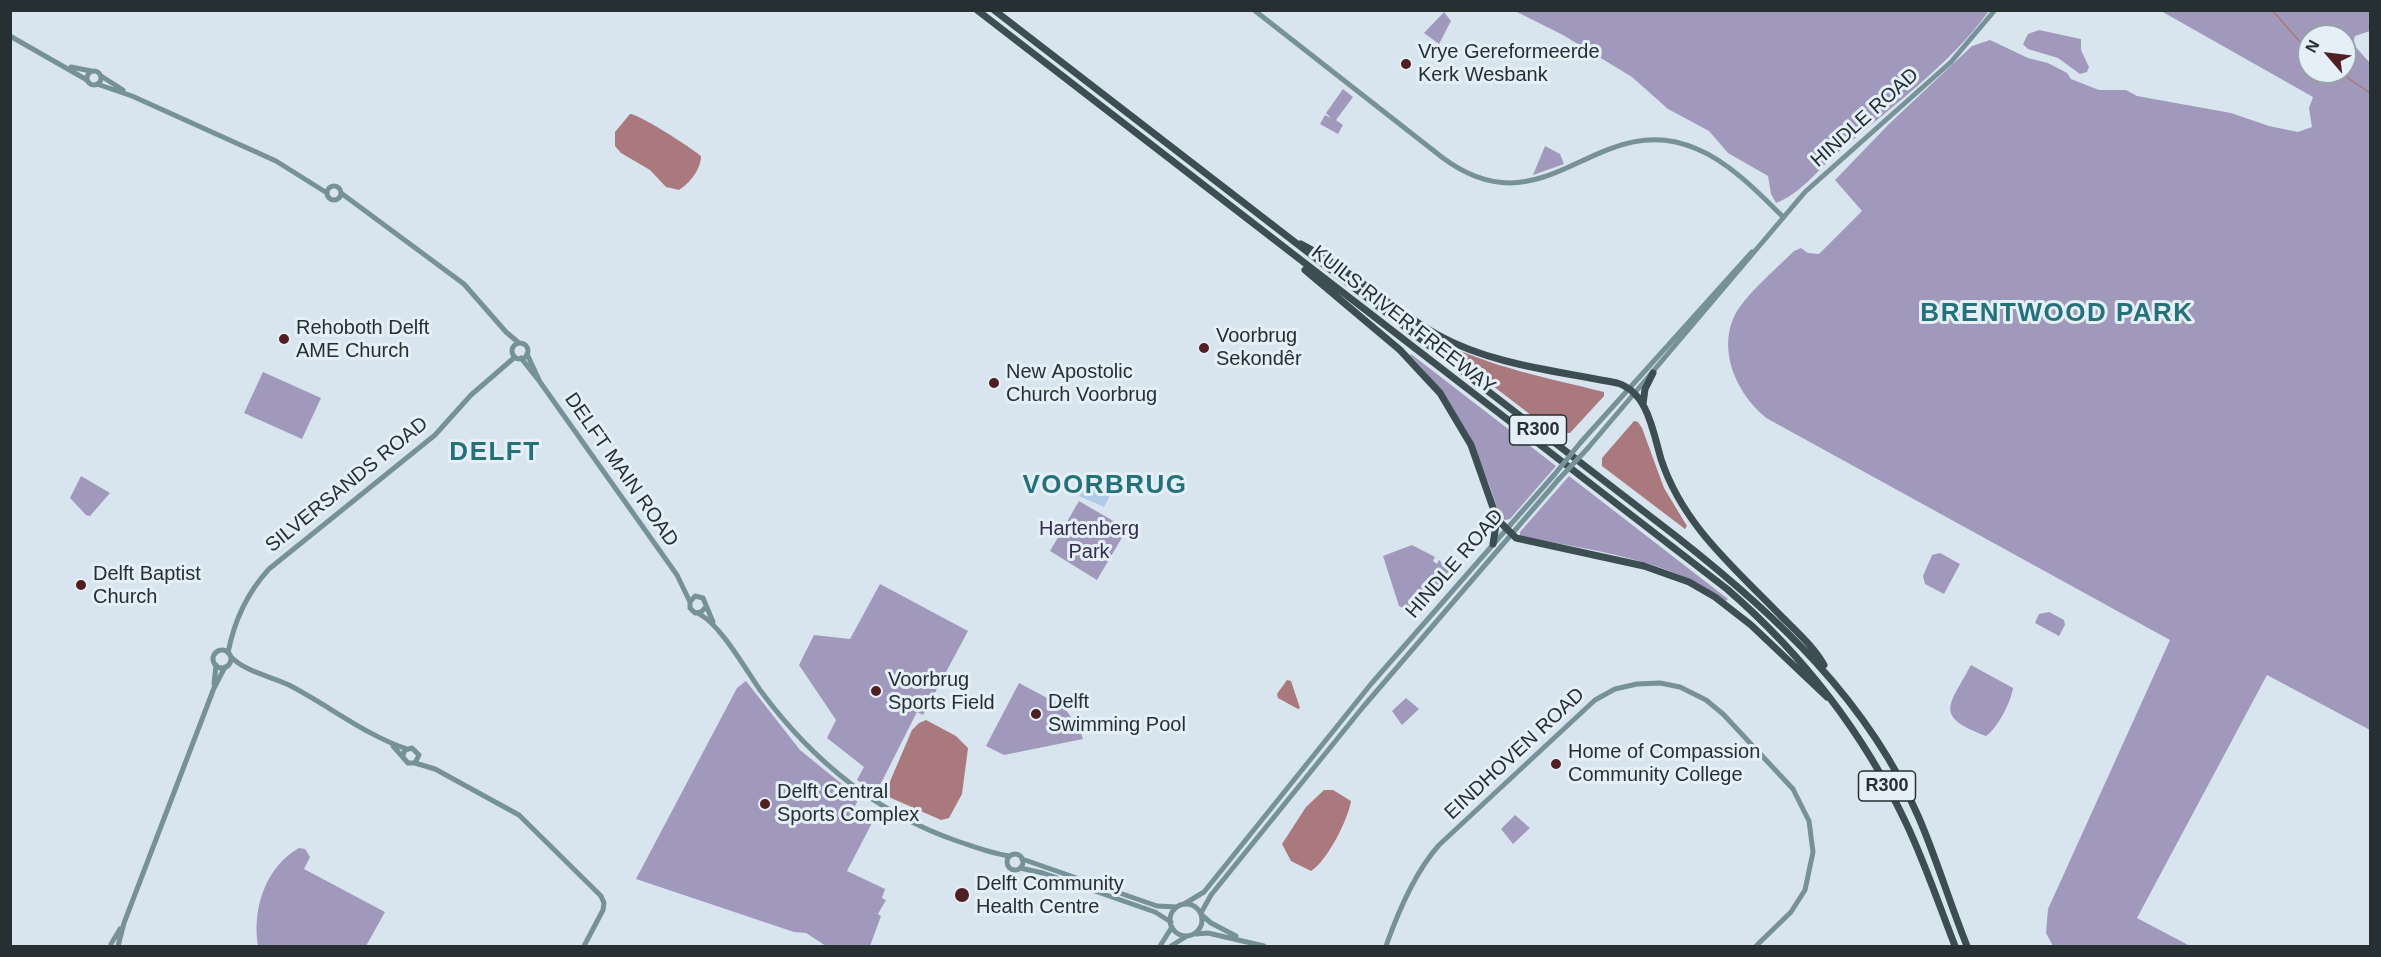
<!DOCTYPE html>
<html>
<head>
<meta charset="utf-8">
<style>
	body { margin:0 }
	#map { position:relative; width:2381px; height:957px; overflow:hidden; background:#d8e5ee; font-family:Arial,sans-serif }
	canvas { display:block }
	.frame { position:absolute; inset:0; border:12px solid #262f32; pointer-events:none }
	.north { position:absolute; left:2297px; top:24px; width:60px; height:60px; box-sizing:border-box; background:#e4eff7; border:2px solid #98a2a8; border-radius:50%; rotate:298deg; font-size:16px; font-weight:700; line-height:24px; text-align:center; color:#262f32 }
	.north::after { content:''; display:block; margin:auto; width:21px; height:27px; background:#501f22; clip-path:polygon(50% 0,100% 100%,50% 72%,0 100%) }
</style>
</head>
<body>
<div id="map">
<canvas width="2381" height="957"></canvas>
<div class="frame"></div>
<div class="north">N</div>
</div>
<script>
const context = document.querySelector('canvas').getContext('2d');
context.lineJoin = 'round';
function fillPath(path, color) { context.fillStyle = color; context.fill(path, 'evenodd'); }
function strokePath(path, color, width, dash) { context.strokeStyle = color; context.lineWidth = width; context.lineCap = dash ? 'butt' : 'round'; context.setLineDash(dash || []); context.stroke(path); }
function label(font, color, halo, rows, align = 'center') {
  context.font = font + ' Arial,sans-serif'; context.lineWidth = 6; context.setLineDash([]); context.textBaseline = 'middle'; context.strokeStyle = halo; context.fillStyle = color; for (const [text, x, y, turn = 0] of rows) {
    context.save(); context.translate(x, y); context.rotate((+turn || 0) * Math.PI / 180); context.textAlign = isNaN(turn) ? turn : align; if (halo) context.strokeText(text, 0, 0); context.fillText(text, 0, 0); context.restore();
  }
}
fillPath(new Path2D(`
	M1515,11H1989C1948,67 1888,109 1835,155C1816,172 1800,194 1776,203L1771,194L1768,176L1728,153L1709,131L1668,109L1632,77L1563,35Z
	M2161,11H2370V31L2355,36L2353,44L2370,63V730L2267,675L2137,918L2190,946H2053L2046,933L2048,909L2170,640L1768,419C1736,395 1714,345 1739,308C1754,287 1776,269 1794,251L1801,248L1808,253L1819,254L1862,211L1835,180L1889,124L1972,46L1990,40L2028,58L2048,63L2067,73L2071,79L2099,90H2126L2137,96L2231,113L2269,126L2298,132L2312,127L2309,108L2313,97ZM2309,36H2345V72H2309Z
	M1444,12L1451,21L1439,44L1424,33Z
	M2039,30L2081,39V50L2089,67L2087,72L2080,74L2058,58L2028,49L2023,44L2028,34Z
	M1343,89L1353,97L1336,120L1343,125L1338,134L1320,124L1325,115L1331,118L1326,113Z
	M1545,146L1560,154L1564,164L1533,175Z
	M1411,354L1556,466L1510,519L1505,520L1500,517C1481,455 1456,402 1410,355Z
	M263,372L321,398L302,439L244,413Z
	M81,476L110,493L90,516L86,515L70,498Z
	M1569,476L1728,599L1726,601C1665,557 1591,551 1520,536V532Z
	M1079,501L1127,529L1097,580L1050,551Z
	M1412,545L1435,557L1433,561L1437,564L1439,560L1450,570L1415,614L1399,606L1383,556Z
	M1940,553L1960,564L1944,594L1925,584L1923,576L1932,555Z
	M880,584L968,631L923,715L917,712L876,793L857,780L864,767L827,738L836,720L799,665L814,635L850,639Z
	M2049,612L2064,620L2065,625L2059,636L2035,623L2039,614Z
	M1971,665L2013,688C2011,702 1997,729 1986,736C1933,716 1949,706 1971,665Z
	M746,681L800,750L859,798L853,810L873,821L847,871L885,889L882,898L886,900L878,914L881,916L870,946H826L806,933L794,932L636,879L737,688Z
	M1019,683L1064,707L1075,723L1077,721L1083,739L1004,755L986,746Z
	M1406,698L1419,709L1402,725L1392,711Z
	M1515,815L1530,828L1513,844L1501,829Z
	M299,848L305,849L310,857L304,869L385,912L366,946H258C252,910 265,867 299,848Z`), '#a199bc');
fillPath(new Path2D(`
	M1092,473L1115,486L1104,507L1079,496Z`), '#b0cbe8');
fillPath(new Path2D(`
	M630,114C639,114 692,148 701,156C701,169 690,183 679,190L666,187L650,170L621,153L615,146V132Z
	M1438,340C1489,367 1548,378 1604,392V396L1570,433L1553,432L1437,343Z
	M1634,421L1638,422L1642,428L1664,488L1687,526L1685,529L1602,466V458Z
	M1287,680L1291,681L1300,708L1298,709L1278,698L1277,694Z
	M926,720L956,736L968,748L962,794L949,818L941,820L889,797L885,793L912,730L919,723Z
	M1324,790H1333L1351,801C1348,820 1327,861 1311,871L1291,861L1282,844L1306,807Z`), '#a9797e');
strokePath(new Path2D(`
	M2272,10L2309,52
	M2339,72L2370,93`), '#a9797e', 1.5);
strokePath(new Path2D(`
	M1254,10L1443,158C1547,235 1597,105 1697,149C1729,162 1759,193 1783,217
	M10,36L87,80
	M71,67L91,71
	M87 78a7 7 0 1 1 14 0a7 7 0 1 1-14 0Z
	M101,76L123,90
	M97,84L132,96L276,161L327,193
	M327 193a7 7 0 1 1 14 0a7 7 0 1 1-14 0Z
	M341,193L464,284L506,332L519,343
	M512 351a8 8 0 1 1 16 0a8 8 0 1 1-16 0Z
	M527,354L540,382
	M521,358L540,382L677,575L690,602
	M1581,442L1752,252
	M1588,448L1805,192L1951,62L1995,10
	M705,608L701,612L695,613L690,608V602L695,596L703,598L713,622
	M697,613C719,622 746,670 760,690C811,759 876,813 957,841C975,847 992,854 1010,856
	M213 659a9 9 0 1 1 18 0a9 9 0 1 1-18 0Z
	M228,653C234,621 247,593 269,569L435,435L471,395L515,357
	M231,657C246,672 270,676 289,685C328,705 365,735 407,749
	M214,684L216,665
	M393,746L408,763H415L419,755L412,748L405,750L403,755
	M415,763L435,769L519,815L601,896L604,903L603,910L584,946
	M1007 862a8 8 0 1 1 16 0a8 8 0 1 1-16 0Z
	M1022,859L1157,906L1177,907
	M1020,868L1043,873L1155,912L1171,922
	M1170 920a16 16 0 1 1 32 0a16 16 0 1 1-32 0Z
	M1184,904L1204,892L1371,684L1554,475
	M1201,913L1211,895L1363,707L1559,479
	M1203,916L1211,923L1236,936
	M1196,934L1208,933L1264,946
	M111,944L120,929
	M118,946L124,923L214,688L225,667
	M1160,946L1172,927
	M1171,946L1187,936
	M1386,946C1398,912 1415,872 1439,845L1595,700L1615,689L1637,684L1660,683L1680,687L1706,700L1723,714L1793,789L1809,821L1813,852L1805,890L1791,912L1756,946`), '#779199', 5);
strokePath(new Path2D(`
	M977,10L1727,589C1802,654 1863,732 1906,823C1925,863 1939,905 1955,946
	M994,10L1677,537C1775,614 1868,700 1919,818C1937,860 1950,904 1967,946
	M1301,244C1350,269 1390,308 1438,335C1492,365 1558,371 1617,383C1648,392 1653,432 1661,459C1683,526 1735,568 1782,617C1797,632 1814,647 1824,665
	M1305,270L1400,350L1440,393L1471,445L1497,519L1516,538L1644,566L1689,582L1715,597L1751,625L1827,697
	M1643,404L1645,389L1653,373
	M1493,544L1497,519`), '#3d4e52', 7);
strokePath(new Path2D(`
	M1554,475L1581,442
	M1559,479L1588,448`), '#779199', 5);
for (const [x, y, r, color] of [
	[1406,64,6,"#501f22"],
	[284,339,6,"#501f22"],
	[1204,348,6,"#501f22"],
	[994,383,6,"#501f22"],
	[81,585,6,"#501f22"],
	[876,691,6,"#501f22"],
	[1036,714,6,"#501f22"],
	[1556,764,6,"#501f22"],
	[765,804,6,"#501f22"],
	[962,895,8,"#501f22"]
]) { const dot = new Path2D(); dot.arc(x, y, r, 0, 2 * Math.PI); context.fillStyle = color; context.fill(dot); strokePath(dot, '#e4eff7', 2); }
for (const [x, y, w] of [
	[1538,430,57],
	[1887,786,57]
]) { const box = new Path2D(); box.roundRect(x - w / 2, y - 15, w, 30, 4.5); context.fillStyle = '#e4eff7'; context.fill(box); strokePath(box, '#262f32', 1.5); }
label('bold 18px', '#262f32', null, [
	["R300",1538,430],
	["R300",1887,786]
]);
label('20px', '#262f32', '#e4eff7', [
	["Vrye Gereformeerde",1418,52],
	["Kerk Wesbank",1418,75],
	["Rehoboth Delft",296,328],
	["AME Church",296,351],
	["Voorbrug",1216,336],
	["Sekondêr",1216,359],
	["New Apostolic",1006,372],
	["Church Voorbrug",1006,395],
	["Delft Baptist",93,574],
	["Church",93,597],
	["Voorbrug",888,680],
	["Sports Field",888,703],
	["Delft",1048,702],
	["Swimming Pool",1048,725],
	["Home of Compassion",1568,752],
	["Community College",1568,775],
	["Delft Central",777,792],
	["Sports Complex",777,815],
	["Delft Community",976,884],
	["Health Centre",976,907]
], 'left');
label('20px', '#262f32', '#e4eff7', [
	["HINDLE ROAD",1865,118,-42],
	["KUILS RIVER FREEWAY",1403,320,38],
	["DELFT MAIN ROAD",621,470,55],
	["SILVERSANDS ROAD",347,485,-39],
	["HINDLE ROAD",1455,564,-49],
	["EINDHOVEN ROAD",1515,754,-43]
]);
label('20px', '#342c4e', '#e4eff7', [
	["Hartenberg",1089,529],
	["Park",1089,552]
]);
context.letterSpacing = '1.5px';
label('bold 26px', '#25717a', '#e4eff7', [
	["BRENTWOOD PARK",2057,314],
	["DELFT",495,453],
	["VOORBRUG",1105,486]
]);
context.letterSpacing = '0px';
</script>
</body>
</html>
